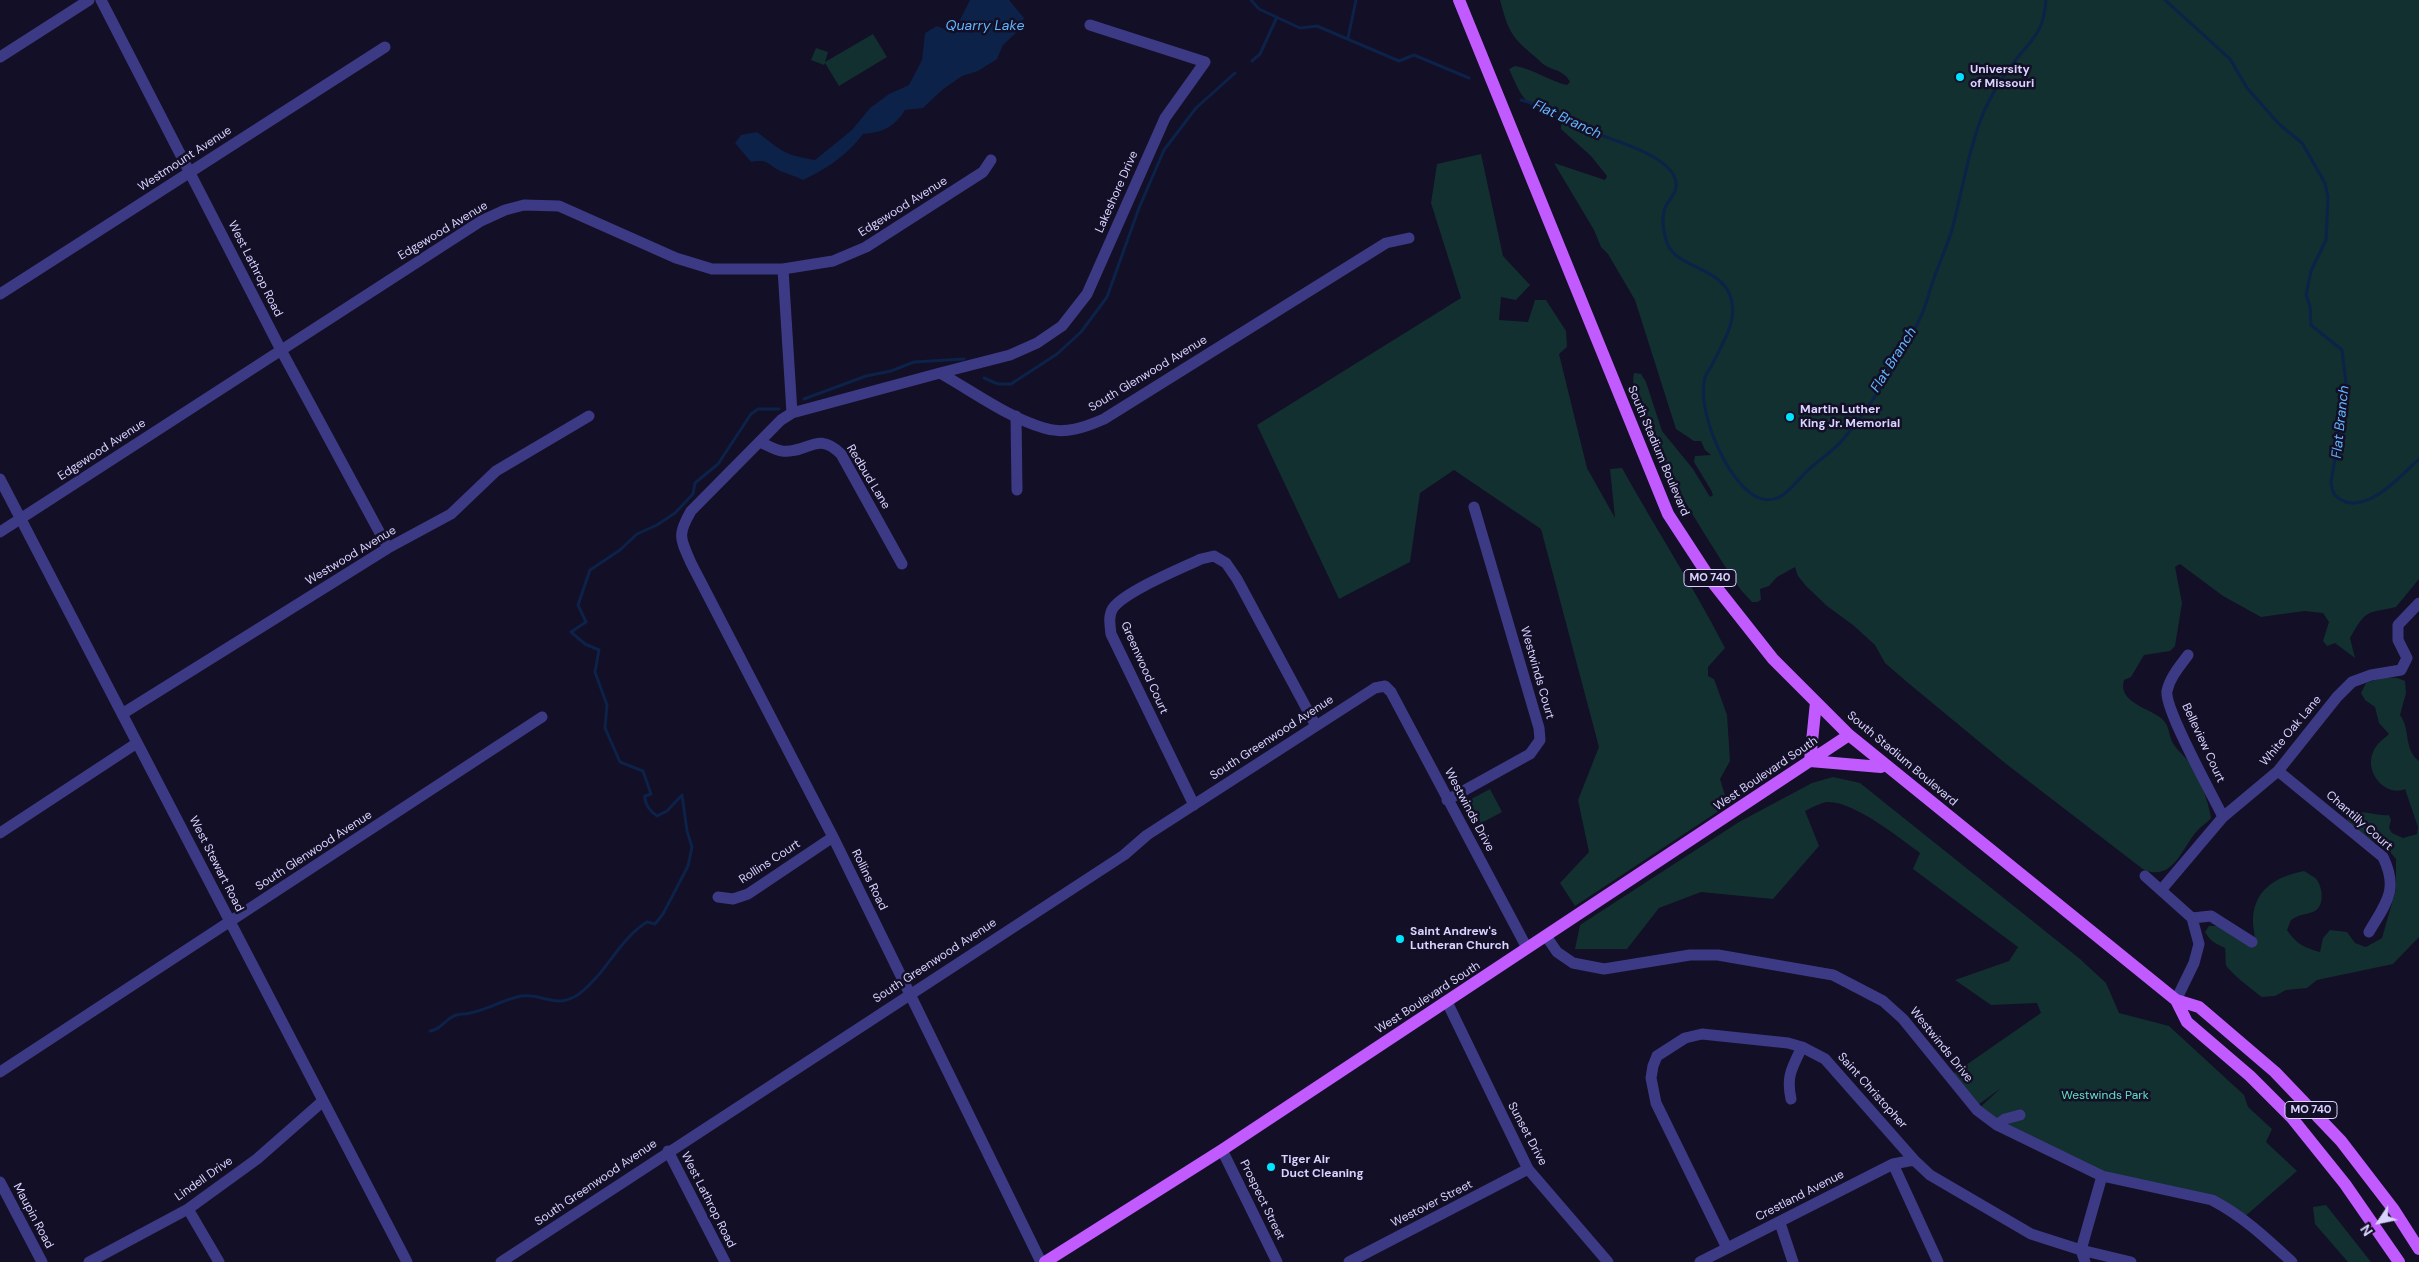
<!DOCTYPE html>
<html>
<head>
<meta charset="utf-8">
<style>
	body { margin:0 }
	#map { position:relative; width:2419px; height:1262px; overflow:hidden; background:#130f26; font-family:"DM Sans",sans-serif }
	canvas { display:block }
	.north { position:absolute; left:2354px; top:1197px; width:50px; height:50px; -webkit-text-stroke:4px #130f26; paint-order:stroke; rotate:236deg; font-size:14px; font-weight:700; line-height:20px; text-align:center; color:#d9d4ff }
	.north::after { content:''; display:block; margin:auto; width:18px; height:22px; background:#d9d4ff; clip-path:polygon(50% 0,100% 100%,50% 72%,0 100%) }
</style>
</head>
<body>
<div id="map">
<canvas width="2419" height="1262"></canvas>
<div class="north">N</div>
</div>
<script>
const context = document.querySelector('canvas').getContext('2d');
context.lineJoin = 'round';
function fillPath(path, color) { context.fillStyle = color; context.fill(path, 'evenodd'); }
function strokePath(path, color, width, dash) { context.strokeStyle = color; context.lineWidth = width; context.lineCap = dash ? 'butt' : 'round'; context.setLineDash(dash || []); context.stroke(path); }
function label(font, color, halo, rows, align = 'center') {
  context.font = font + ' "DM Sans",sans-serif'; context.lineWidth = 5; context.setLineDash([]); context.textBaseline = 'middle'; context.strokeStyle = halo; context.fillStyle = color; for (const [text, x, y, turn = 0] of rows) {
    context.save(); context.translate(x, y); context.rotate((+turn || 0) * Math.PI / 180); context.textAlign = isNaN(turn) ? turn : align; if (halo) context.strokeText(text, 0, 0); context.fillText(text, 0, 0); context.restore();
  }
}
fillPath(new Path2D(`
	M1500,0H2419V579L2396,607C2366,614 2367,608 2350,638L2355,658L2335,643L2327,646L2323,641L2329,622L2323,613L2304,611L2261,617L2223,596L2180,564L2175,567L2182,603L2175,646L2170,651L2144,655L2131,677L2124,680C2117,702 2149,708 2161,718C2169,725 2168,730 2171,739C2174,748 2184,755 2190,763C2200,779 2208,799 2211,818C2207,823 2201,826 2196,832C2181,850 2173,881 2144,870L2005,763L1907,682L1885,663L1875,645L1853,625L1827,606L1806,586L1798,576L1795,567L1777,577L1769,586L1760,589L1761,600L1757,602H1752L1741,590C1716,553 1624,413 1634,373L1641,374L1646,382L1662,431L1693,469L1710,497L1713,495L1711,490L1694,462L1695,456L1711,455L1705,450L1701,441H1694L1676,429L1635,300L1608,254L1601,247L1594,230L1554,163L1605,180L1607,176L1591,156L1561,129V125L1567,120C1558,112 1553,114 1542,111C1523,105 1517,86 1509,69L1515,66C1534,69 1549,81 1567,85L1570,82C1565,72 1557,71 1548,67C1543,65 1538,59 1533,55C1510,36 1508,29 1500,0Z
	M873,34L887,57L839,86L825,63L824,65L811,60L816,48L828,52L825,62Z
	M1481,154L1503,256L1530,285L1516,300L1501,297L1499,320L1528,322L1535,300H1546L1566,331L1567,347L1559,354L1587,468L1615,518L1610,469L1622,468C1656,529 1693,586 1725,648L1708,667V676L1714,679L1727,715L1730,761L1720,779L1728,805L1575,906L1560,883L1589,852L1578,800L1599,747L1541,529L1454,470L1420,493L1410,562L1339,599L1257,425L1461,298L1431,203L1437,164Z
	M2384,677L2397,678L2405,681L2406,693L2400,715C2411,729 2403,749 2419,761V937L2393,964L2317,980L2307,988L2286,990L2275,996L2262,997C2255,992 2228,971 2226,965C2225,960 2226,953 2225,948C2216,944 2210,941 2205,932L2209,926H2217L2254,947C2256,938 2254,933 2253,924C2252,891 2274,877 2304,871C2308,874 2314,876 2317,880C2323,889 2325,907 2313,912C2304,915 2300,914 2291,920L2287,930C2296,944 2305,948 2320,952L2323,938L2330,930L2347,932L2355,943L2366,947L2382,938L2396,889V859L2386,847L2359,834L2347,820C2358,805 2373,817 2389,815L2391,820L2389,828L2392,833L2403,838L2417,834L2418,827L2405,789C2386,797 2366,774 2372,755C2375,745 2382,740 2389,734L2379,723L2375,707L2365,700L2361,693L2366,683Z
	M1833,777L1860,783L2080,959L2106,983L2119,1013L2169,1026L2244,1095L2248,1107L2272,1129L2266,1142L2297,1171L2242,1219L2228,1208L2102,1176L1977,1110L2001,1088L1978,1105L1953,1074L2041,1013L2037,1003L1991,1005L1955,980L2009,961L2018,947L1913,869L1920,853C1900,838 1852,800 1827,802C1820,803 1811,808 1805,811L1819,846L1773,899L1701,892L1659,908L1627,949H1575L1580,925L1739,822L1812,783Z
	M1490,789L1502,812L1474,827L1462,804Z
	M2326,1205L2371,1262H2348L2315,1224L2313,1207Z`), '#12302f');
fillPath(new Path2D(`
	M970,0H1009L1024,18L1018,31L1003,45L997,59L978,71L962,76L942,90L923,108L905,110C896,126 882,133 863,134C846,156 828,168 803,180C795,176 788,174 780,171C766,164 769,159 751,162L735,143L741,135L757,132C781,150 783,155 815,160L852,130L870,108L889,94L909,85L922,60L925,33L937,26L949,31L958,24Z`), '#0c2248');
strokePath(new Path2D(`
	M1251,0L1259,9L1300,28L1317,26L1399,61L1414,55L1469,78
	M2165,0L2230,59L2247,88L2280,125L2302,143L2325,183L2328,197L2326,240L2311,271L2306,295L2310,306L2311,325L2342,350L2347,391L2331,482C2332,493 2335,498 2346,502C2373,509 2401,475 2419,459
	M1348,38L1356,0
	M1252,61L1260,54L1277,17
	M1521,100C1528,102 1536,104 1543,107C1551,111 1558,118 1567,123C1592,135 1671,151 1676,182C1678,193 1668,200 1665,208C1661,218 1664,233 1667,243C1676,267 1717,267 1729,293C1740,318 1724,340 1713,363C1711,368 1706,372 1705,378C1696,409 1726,480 1755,496C1779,509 1792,486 1807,471C1819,460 1835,450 1845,437C1872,405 1905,352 1922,314C1927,303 1929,292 1933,281C1939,263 1948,245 1953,226C1963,187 1969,147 1985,109C1992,94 2002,78 2012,65C2031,38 2043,37 2046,0
	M984,378L998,384H1011L1057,354L1081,332L1107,297L1139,208L1164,150L1196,108L1235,73
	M804,399L866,376L891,371L914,362L964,359
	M430,1031C440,1030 443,1022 452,1017C458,1013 464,1015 470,1013C486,1010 501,1001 517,997C542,991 554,1011 579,994C606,974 619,939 647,922L655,924L663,914L688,866L692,847L687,831L682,795L667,811L657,816C651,812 644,804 645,796L651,794L643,771L620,762L605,728L607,705L595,672L599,650L585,644L571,632L586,622L578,605L590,570L620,550L637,534L657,525L675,513L693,494L695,483L718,464L751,414L758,409H779`), '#0c2248', 3);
strokePath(new Path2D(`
	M101,0L281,350L388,548
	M0,57L89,0
	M783,269L792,413
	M0,294L385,47
	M940,373L1010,355L1037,343L1062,326L1087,294L1165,118L1205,62L1090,25
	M1016,416L1017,490
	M760,442C767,445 775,450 782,451C809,454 816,430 841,454L902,564
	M0,479L407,1262
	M0,532L481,221L505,210L524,205L559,206L676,258L712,269H783L833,261L866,247L983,172L991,160
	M2188,655C2180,666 2170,677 2167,691C2164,709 2213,796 2223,817
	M122,714L388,548L451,514L496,471L589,416
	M2278,771L2383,857C2399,890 2386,903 2369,932
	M1447,800L1530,754L1540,740L1539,728L1474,507
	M1194,805L1111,634C1110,625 1108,616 1113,608C1126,591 1180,569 1201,559L1214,556L1226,563L1237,579L1316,726
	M0,833L137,743
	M2145,876L2192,918L2211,916L2252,942
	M2162,889L2223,817L2278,771L2337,697L2352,682L2371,675L2401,670L2407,658L2398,640V625L2419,603
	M718,897L733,899L748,894L833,837
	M1546,936L1557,952L1573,963L1604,969L1690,955H1718L1833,975L1883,1001L1903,1019L1977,1110L1997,1125L2102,1176L2212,1200C2243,1216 2267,1239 2292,1262
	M2176,1000L2194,963L2199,944L2192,918
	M1447,1002L1528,1169L1608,1262
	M0,1072L542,717
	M1791,1099C1786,1076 1792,1068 1802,1047
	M1997,1125L2005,1119L2020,1115
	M1222,1150L1277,1262
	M668,1151L725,1262
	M1893,1164L1938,1262
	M0,1182L42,1262
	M188,1209L219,1262
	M1780,1223L1793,1262
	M1727,1248L1656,1103L1651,1078L1653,1066L1657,1056L1685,1038L1702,1034L1788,1043L1802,1047L1825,1059L1914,1160L1930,1175L2031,1234L2081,1250L2131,1262
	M89,1262L188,1209L257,1159L323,1101
	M501,1262L1124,855L1147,835L1375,688L1385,686L1391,692L1527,948
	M1041,1262L833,837L691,563C680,538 677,535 691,511L781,420L792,413L940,373C972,391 1009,418 1044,428C1064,435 1086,427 1104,419L1386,243L1409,238
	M1349,1262L1528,1169
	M1700,1262L1893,1164L1914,1160
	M2085,1262L2081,1250L2102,1176`), '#3d3a85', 11);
strokePath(new Path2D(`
	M1459,0L1668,514L1713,583L1773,659L1849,735L2176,1000L2199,1007L2275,1072L2341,1141L2394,1210L2419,1249
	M1816,702L1810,761L1881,767L1885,765
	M2176,1000L2187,1022L2250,1076L2292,1118L2345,1184L2399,1262
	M1045,1262L1222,1150L1849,735`), '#c25bff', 12);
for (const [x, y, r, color] of [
	[1960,77,5,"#00e5ff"],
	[1790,417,5,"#00e5ff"],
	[1400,939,5,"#00e5ff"],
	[1271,1167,5,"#00e5ff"]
]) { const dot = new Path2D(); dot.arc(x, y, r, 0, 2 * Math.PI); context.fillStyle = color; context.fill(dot); strokePath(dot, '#130f26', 2); }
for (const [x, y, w] of [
	[1710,578,52],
	[2311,1110,52]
]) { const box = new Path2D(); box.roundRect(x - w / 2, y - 8.5, w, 17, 4); context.fillStyle = '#130f26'; context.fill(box); strokePath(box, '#d9d4ff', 1); }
label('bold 11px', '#d9d4ff', null, [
	["MO 740",1710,578],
	["MO 740",2311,1110]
]);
label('bold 12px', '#d9d4ff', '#130f26', [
	["University",1970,70],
	["of Missouri",1970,84],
	["Martin Luther",1800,410],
	["King Jr. Memorial",1800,424],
	["Saint Andrew's",1410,932],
	["Lutheran Church",1410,946],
	["Tiger Air",1281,1160],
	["Duct Cleaning",1281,1174]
], 'left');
label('12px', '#d9d4ff', '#130f26', [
	["Westmount Avenue",185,159,-33],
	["Lakeshore Drive",1117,192,-66],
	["Edgewood Avenue",903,207,-32],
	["Edgewood Avenue",443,231,-31],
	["West Lathrop Road",255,269,63],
	["South Glenwood Avenue",1148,374,-31],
	["Edgewood Avenue",102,450,-33],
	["South Stadium Boulevard",1658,451,67],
	["Redbud Lane",868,477,59],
	["Westwood Avenue",351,556,-31],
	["Greenwood Court",1144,668,66],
	["Westwinds Court",1537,673,74],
	["White Oak Lane",2291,731,-50],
	["South Greenwood Avenue",1272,738,-33],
	["Belleview Court",2203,743,65],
	["South Stadium Boulevard",1902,759,40],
	["West Boulevard South",1766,774,-34],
	["Westwinds Drive",1469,810,62],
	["Chantilly Court",2359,821,41],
	["South Glenwood Avenue",314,851,-33],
	["Rollins Court",770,862,-33],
	["West Stewart Road",216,864,63],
	["Rollins Road",869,880,64],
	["South Greenwood Avenue",935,961,-33],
	["West Boulevard South",1428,998,-33],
	["Westwinds Drive",1941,1045,51],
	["Saint Christopher",1872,1091,48],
	["Sunset Drive",1527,1134,62],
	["Lindell Drive",204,1179,-35],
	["South Greenwood Avenue",596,1183,-34],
	["Crestland Avenue",1800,1196,-27],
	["West Lathrop Road",708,1200,63],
	["Prospect Street",1262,1200,64],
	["Westover Street",1432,1204,-27],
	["Maupin Road",33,1216,62]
]);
label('12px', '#5fe0c0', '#130f26', [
	["Westwinds Park",2105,1096]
]);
label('italic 14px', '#62b6ff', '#130f26', [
	["Quarry Lake",985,26],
	["Flat Branch",1567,120,25],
	["Flat Branch",1894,360,-58],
	["Flat Branch",2341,422,-84]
]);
</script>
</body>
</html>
